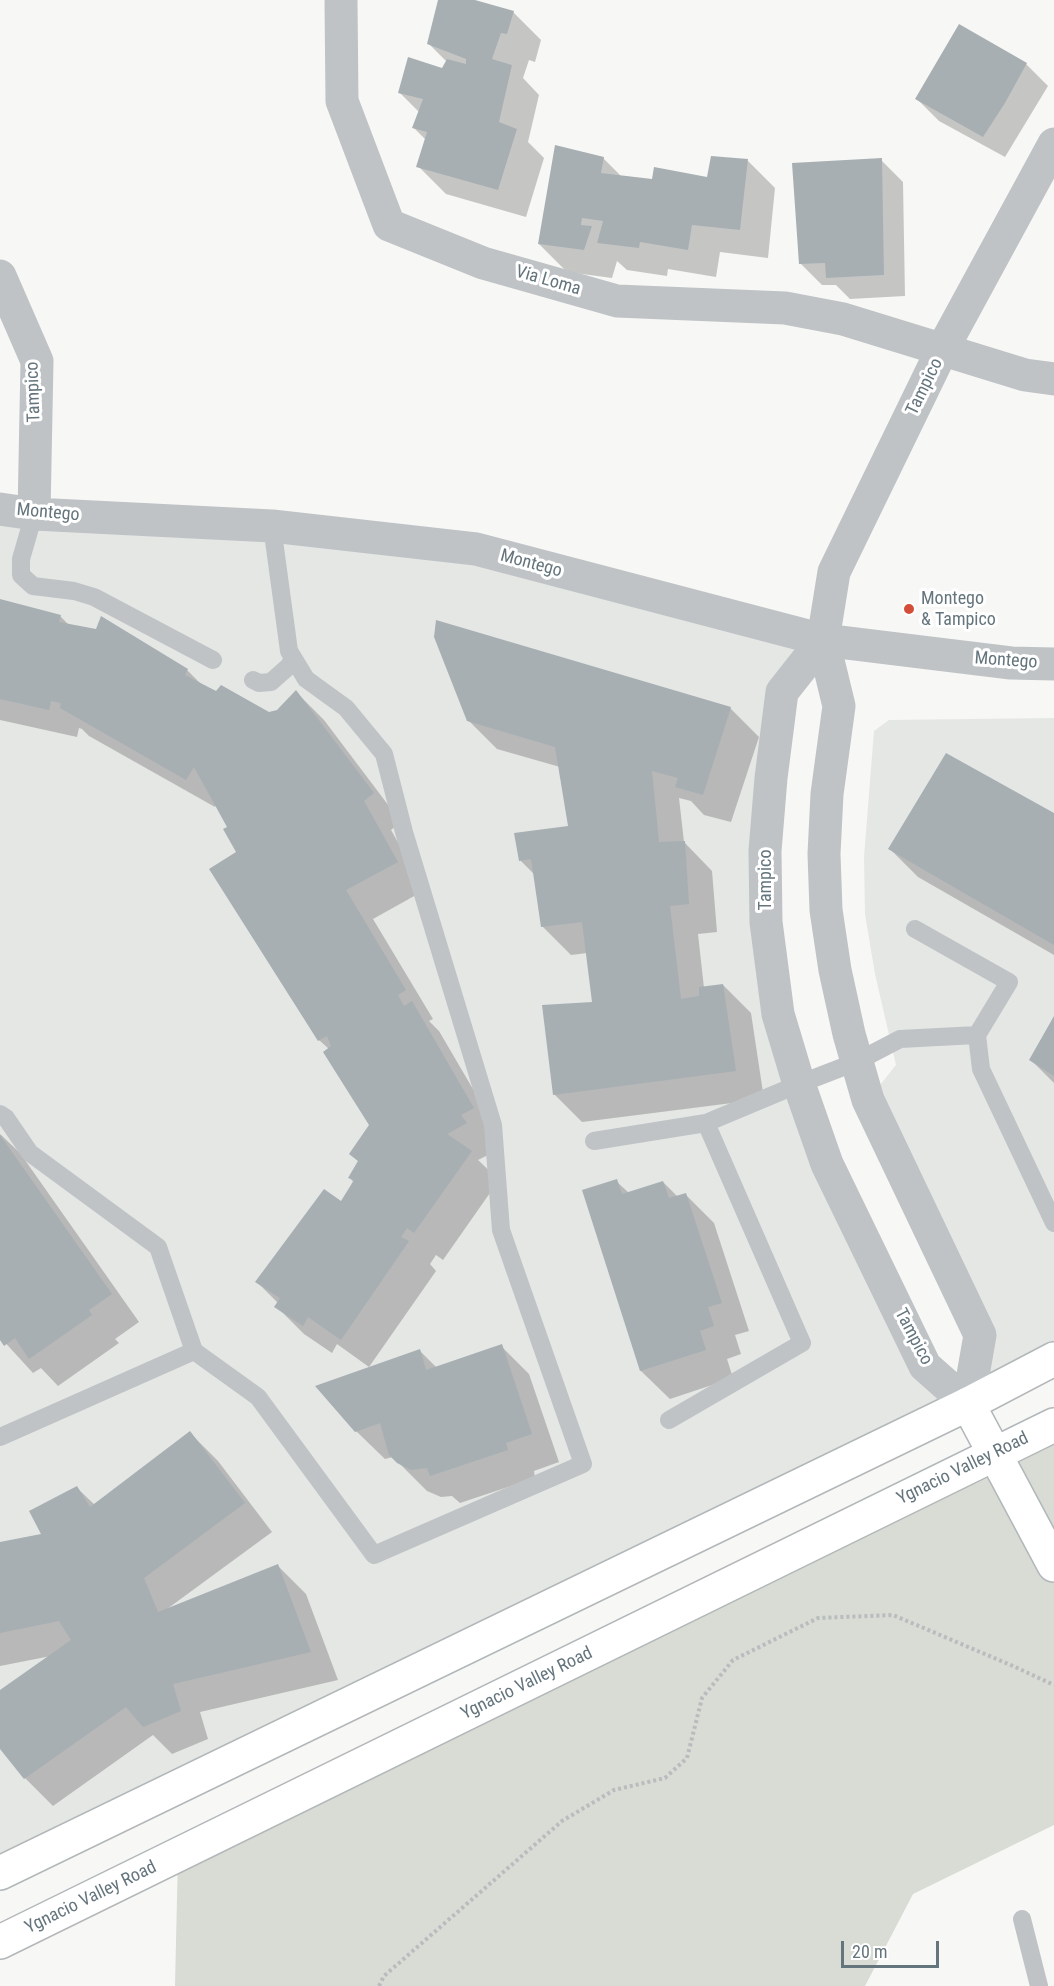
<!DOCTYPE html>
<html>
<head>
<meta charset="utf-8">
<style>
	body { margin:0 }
	#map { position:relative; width:1054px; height:1986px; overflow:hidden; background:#f7f7f5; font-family:"Roboto Condensed",sans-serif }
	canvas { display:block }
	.scale { position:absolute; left:841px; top:1941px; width:98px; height:27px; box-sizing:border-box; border:3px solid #65757d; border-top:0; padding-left:8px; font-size:18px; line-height:21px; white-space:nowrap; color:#65757d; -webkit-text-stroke:4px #fff; paint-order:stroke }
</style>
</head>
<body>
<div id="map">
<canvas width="1054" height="1986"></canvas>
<div class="scale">20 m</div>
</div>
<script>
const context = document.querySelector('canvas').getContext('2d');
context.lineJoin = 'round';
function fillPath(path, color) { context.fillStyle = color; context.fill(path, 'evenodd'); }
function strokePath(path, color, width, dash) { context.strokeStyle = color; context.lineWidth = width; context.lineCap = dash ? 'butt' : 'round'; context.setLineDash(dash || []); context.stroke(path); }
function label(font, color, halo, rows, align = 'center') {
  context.font = font + ' "Roboto Condensed",sans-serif'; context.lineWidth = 6; context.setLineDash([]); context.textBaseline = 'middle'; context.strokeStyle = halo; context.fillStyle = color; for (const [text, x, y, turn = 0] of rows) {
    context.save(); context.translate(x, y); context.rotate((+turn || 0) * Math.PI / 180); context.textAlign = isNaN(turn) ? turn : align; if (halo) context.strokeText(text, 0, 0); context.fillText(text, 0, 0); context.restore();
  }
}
fillPath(new Path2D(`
	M0,509L34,514L272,526L476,549L823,640L782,692L771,778L765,851L766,922L778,1014L799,1084L827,1164L925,1365L968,1403L980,1335L868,1100L896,1065L875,974L865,914L864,857L874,731L889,720L1054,718V1359L968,1404L0,1873Z`), '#e5e7e5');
fillPath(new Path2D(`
	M1054,1425V1825L913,1894L865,1986H175L178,1855Z`), '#d8dcd4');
fillPath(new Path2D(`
	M440,0H470L513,12L541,40L535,62L529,60L523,78L539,95L528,142L544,158L526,217L446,194L418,166L426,140L414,128L420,113L400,93L442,69L447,62L429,44Z
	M1026,64L1048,86L1005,157L939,121L917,99Z
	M603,158L622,177L654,180L708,179L747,160L775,188L768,258L720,252L716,277L668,269L667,276L627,270L617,261L612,278L567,272L539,244Z
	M881,160L903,182L905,296L850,299L836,285H822L800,263Z
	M0,601L60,616L70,626L187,670L202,685L268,714L278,711L296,692L324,720L401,822L391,830L425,890L373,919L433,1019L429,1021L439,1031L501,1137L494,1152L478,1160L499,1180L443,1260L436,1255L430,1264L436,1271L369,1367L337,1344L332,1353L304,1334L276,1306L278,1303L257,1282L341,1203L354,1183L350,1178L359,1162L351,1154L371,1125L329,1049L319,1040L229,827L216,805L215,807L89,736L82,729L79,728L77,737L0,720Z
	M730,708L759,737L731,822L704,815L691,801L679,798L684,842L712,871L717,932L698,934L704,988L723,985L751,1013L764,1099L582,1122L554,1094L594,1004L587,953L571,955L542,926L535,875L520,860L570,827L560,767L497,749L469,721Z
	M1054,815V955L918,877L890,849Z
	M1054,1019V1083L1031,1060Z
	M0,1134L20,1153L139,1322L115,1339L119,1343L58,1386L41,1368L33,1373L0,1337Z
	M616,1181L629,1193L663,1182L678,1197L686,1195L714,1223L749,1331L735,1335L741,1354L727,1359L733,1378L670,1399L641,1371L584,1191Z
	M501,1346L529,1374L559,1462L534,1471L535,1478L460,1503L452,1496L441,1497L427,1491L393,1457L385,1459L356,1431L420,1351L437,1368Z
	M190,1433L218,1461L272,1532L167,1609L278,1566L306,1594L338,1680L200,1712L208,1739L172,1754L153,1735L53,1806L25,1778L0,1746V1692L51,1656L0,1666V1544L43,1535L77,1488L95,1505Z`), '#0003');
fillPath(new Path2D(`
	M438,0H475L514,11L507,34L501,33L492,59L512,65L499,122L517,129L498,190L416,167L427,132L412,128L423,99L398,93L408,57L442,68L447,59L466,64V59L427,44Z
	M959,24L1027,63L1005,103L983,137L915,99Z
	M555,145L604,157L601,173L652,179L654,167L707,177L711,156L748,159L740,230L692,225L688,250L640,242L639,248L597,243L603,221L582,218L581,225L592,226L584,250L538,244Z
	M882,158L884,275L826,278L825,263L799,264L792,163Z
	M0,599L61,615L59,622L96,629L101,616L188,669L185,675L216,691L221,685L269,712L277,710L296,690L374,793L364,801L398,862L346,890L406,990L398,995L404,1006L412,1001L474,1108L461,1115L467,1123L447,1134L472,1151L414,1233L407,1228L401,1237L409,1241L341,1340L308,1317L303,1326L274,1307L280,1298L255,1282L324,1189L341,1201L354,1180L348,1178L358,1161L349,1154L369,1125L323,1052L331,1046L327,1036L318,1041L209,869L236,852L223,829L227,827L194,767L186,780L60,708L61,703L51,701L49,710L0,699Z
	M436,620L731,707L703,795L675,787L678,778L652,771L659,842L685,841L689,904L670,906L681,999L699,996V987L723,984L736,1071L553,1095L542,1005L592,1002L582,922L541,927L531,859L519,861L514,833L568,826L555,747L467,721L434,637Z
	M946,753L1054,813V945L888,849Z
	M1054,1016V1076L1029,1060Z
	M0,1135L112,1294L89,1310L92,1315L29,1359L15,1338L4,1346L0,1340Z
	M617,1179L622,1194L663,1181L669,1198L686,1193L722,1303L708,1307L714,1326L700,1331L706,1350L640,1371L582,1190Z
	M502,1344L532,1434L506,1443L508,1450L430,1476L427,1468L411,1470L397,1463L389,1455L380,1423L355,1432L315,1386L420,1349L426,1370Z
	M190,1431L245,1503L144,1578L158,1612L278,1564L311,1652L173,1684L181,1711L143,1727L126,1707L24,1779L0,1749V1690L71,1640L59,1621L0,1633V1542L41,1534L29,1511L77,1486L90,1507Z`), '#a7afb3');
const secondary = new Path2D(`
	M968,1404L1054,1565`);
const highway = new Path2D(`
	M0,1873L968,1404L1054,1359
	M0,1942L1054,1425`);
strokePath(secondary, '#b1b7bb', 36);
strokePath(highway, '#b2b7b9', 36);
strokePath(new Path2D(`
	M379,1986L384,1976L562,1821L614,1790L665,1778L687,1758L702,1698L733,1660L818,1618L893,1615L1013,1666L1054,1685`), '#b9bcbe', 4, [3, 3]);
strokePath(new Path2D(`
	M34,514L21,559V575L33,586L74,591L94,597L213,660
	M253,680L259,683L271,682L289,666L293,658
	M915,929L1009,982L977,1035
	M0,1114L6,1118L30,1153L158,1247L194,1351L258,1397L374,1555L583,1464L501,1230L493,1125L404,832L384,754L346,708L306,679L289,651L272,526
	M706,1123L799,1084L856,1062L900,1039L977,1035L981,1069L1054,1223
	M594,1141L706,1123L802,1343L669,1420
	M0,1437L194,1351
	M1022,1919L1039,1986`), '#bfc3c6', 18);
strokePath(new Path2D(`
	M341,0L342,101L389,225L483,263L617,301L785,308L843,319L1025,375L1054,379
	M0,276L37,361L34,514
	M0,509L34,514L272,526L476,549L823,640L1011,663L1054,664
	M823,640L782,692L771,778L765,851L766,922L778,1014L799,1084L827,1164L925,1366L968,1404
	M968,1404L980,1335L868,1100L849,1034L835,970L826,910L824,854L827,794L839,706L823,640L834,572L942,350L1054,144`), '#bfc3c6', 33);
strokePath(secondary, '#fff', 33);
strokePath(highway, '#fff', 33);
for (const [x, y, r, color] of [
	[909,609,6,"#d34d39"]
]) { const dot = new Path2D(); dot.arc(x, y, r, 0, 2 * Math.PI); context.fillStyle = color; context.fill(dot); strokePath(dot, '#fff', 2); }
label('18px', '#65757d', '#fff', [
	["Via Loma",548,281,16],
	["Tampico",925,387,-64],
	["Tampico",34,392,-92],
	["Montego",48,513,5],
	["Montego",531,564,15],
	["Montego",1006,661,4],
	["Tampico",766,880,-90],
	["Tampico",913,1337,62],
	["Ygnacio Valley Road",963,1469,-26],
	["Ygnacio Valley Road",527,1684,-26],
	["Ygnacio Valley Road",91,1898,-26]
]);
label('18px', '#65757d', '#fff', [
	["Montego",921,599],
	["& Tampico",921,620]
], 'left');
</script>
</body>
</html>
